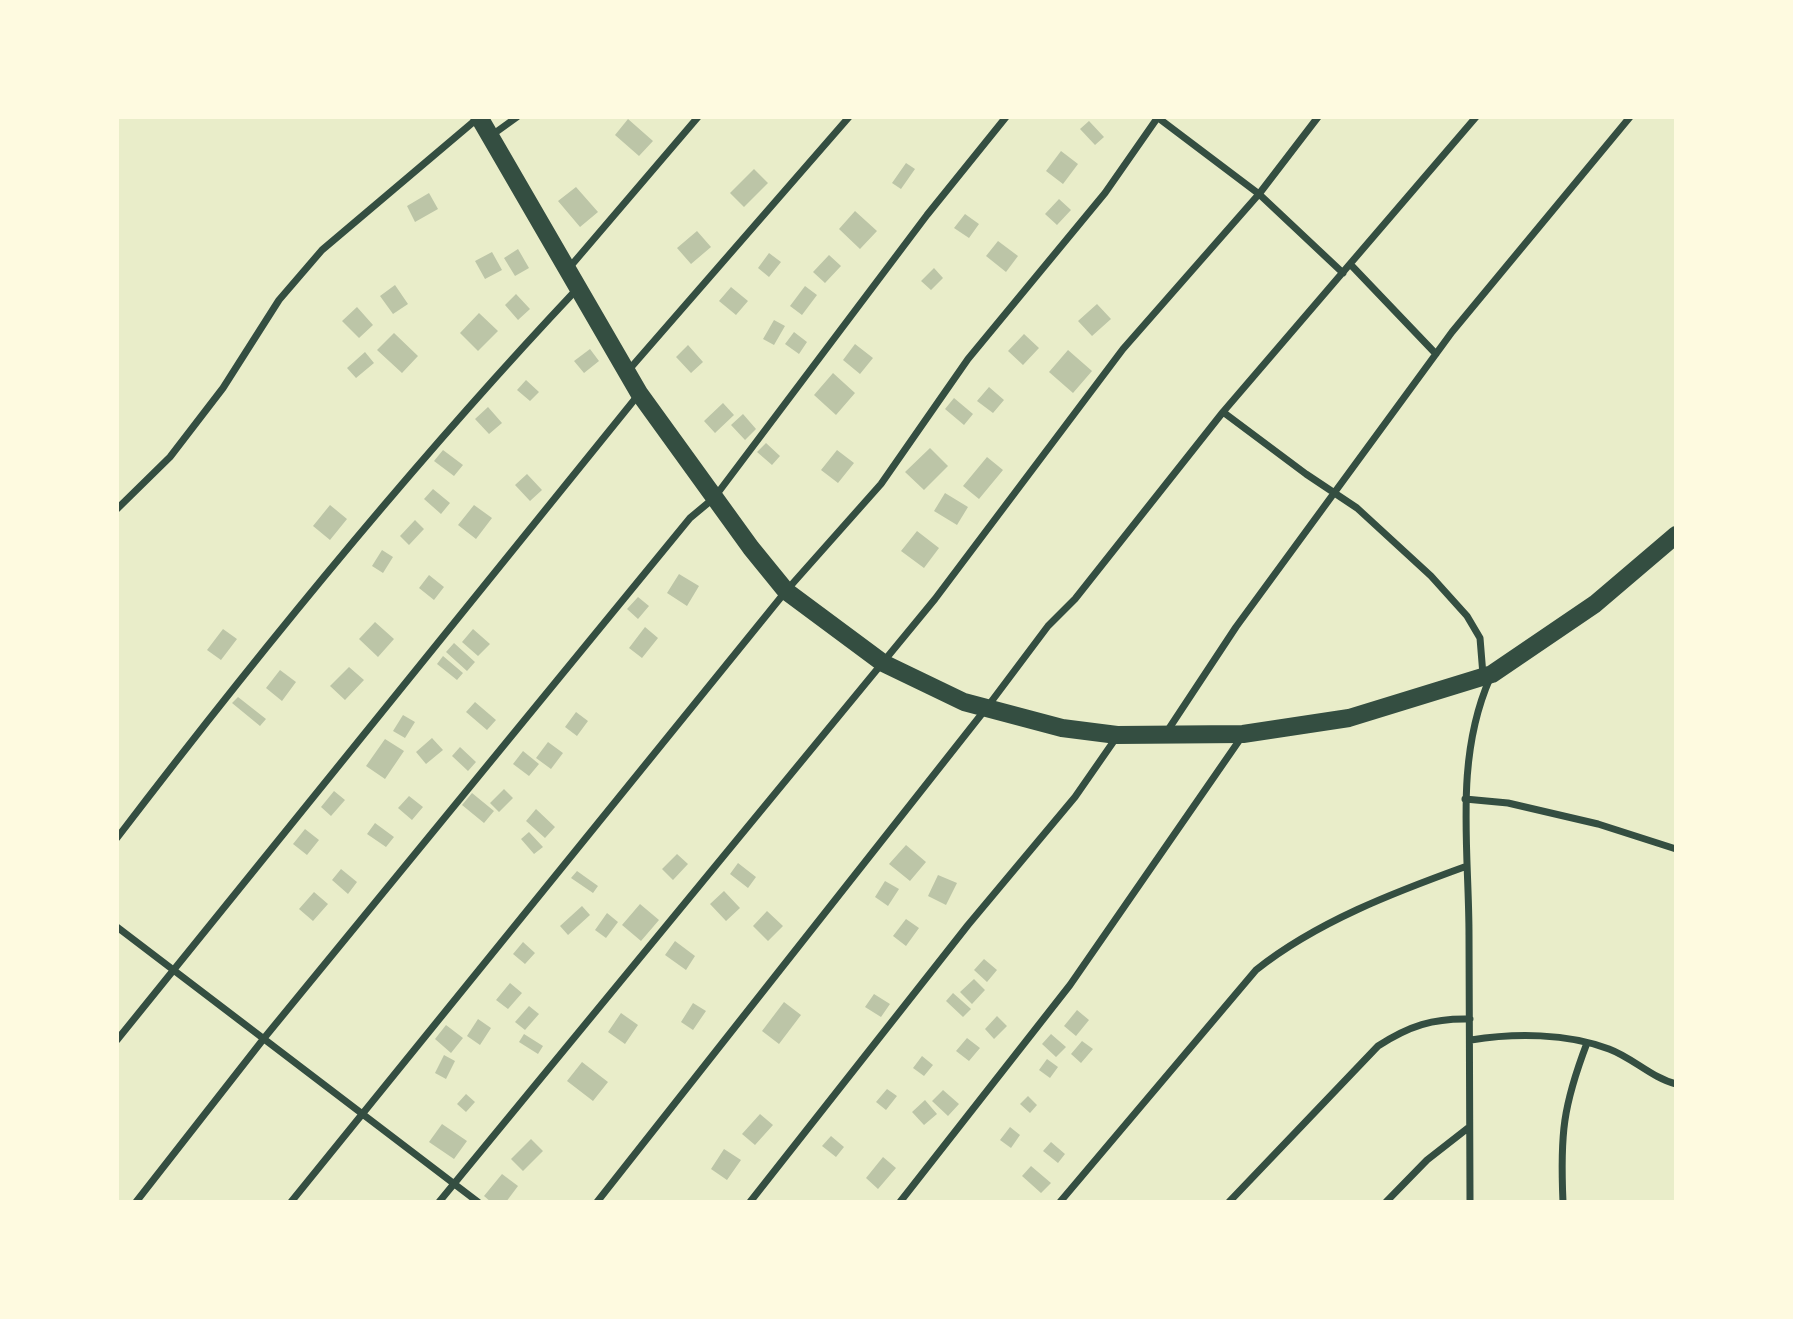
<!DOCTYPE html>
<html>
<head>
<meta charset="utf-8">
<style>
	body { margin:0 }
	#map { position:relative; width:1793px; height:1319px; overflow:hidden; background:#e9edc9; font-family:"Source Serif 4",serif }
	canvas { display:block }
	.frame { position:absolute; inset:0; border:119px solid #fefae0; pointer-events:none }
</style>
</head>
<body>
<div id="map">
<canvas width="1793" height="1319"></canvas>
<div class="frame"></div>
</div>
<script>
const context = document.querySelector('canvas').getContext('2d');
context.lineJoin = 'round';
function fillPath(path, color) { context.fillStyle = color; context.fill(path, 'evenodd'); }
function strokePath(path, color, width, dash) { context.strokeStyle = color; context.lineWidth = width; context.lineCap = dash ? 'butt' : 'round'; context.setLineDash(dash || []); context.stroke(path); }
fillPath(new Path2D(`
	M628,119L653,141L639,156L615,135Z
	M1089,121L1104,137L1095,145L1080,129Z
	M1061,151L1078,164L1063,184L1046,171Z
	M906,163L915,169L901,189L892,183Z
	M754,169L768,183L744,207L730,193Z
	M576,187L598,212L580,227L558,201Z
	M429,193L438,209L415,222L407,206Z
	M1059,199L1071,210L1057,225L1045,214Z
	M855,211L877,231L860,249L839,229Z
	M965,214L979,224L969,238L954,228Z
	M697,231L711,247L691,264L677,248Z
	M998,241L1018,256L1006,272L986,256Z
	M518,249L529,268L515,276L504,258Z
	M492,252L502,270L485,279L475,261Z
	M769,253L781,262L769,277L758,268Z
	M829,255L841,266L825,283L813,272Z
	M934,268L943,278L931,290L921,281Z
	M395,285L408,304L393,314L380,296Z
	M805,286L817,295L802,315L790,306Z
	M731,287L748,301L736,315L719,301Z
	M516,294L530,309L518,320L505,305Z
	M1097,304L1111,319L1092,336L1078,321Z
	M357,307L373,325L359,338L342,321Z
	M479,313L498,331L478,351L460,333Z
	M774,320L785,326L774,345L763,339Z
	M794,332L807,342L799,354L785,344Z
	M394,333L418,356L402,373L377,350Z
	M1024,334L1039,348L1023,365L1008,351Z
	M855,344L873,358L860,374L843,360Z
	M688,345L703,362L691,373L676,357Z
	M590,349L599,361L584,373L574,361Z
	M1068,350L1092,371L1073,393L1049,372Z
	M365,352L374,363L356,378L347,368Z
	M833,373L855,393L836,415L814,395Z
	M526,380L539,392L530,401L517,390Z
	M989,387L1004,400L993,413L977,401Z
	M954,398L973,414L964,425L945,409Z
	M723,403L734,415L715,433L704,421Z
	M488,407L502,423L489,434L475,419Z
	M743,414L756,429L745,440L731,425Z
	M766,443L780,456L772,465L757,452Z
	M930,448L948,466L924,490L905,472Z
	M443,450L463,465L454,476L434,461Z
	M837,450L854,463L838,483L821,470Z
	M987,457L1003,470L979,499L963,486Z
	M527,474L542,490L530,501L515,485Z
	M433,489L450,503L441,514L424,499Z
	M945,493L968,507L957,525L934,511Z
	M330,505L347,519L330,540L313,526Z
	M474,505L492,518L476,539L458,525Z
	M415,520L424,529L409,545L400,536Z
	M917,531L939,548L924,568L901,551Z
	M382,550L393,557L383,573L372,566Z
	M679,574L699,586L687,606L667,593Z
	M429,575L444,587L434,600L419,588Z
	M638,597L649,606L638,619L627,609Z
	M375,622L394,639L378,657L359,639Z
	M645,627L658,638L642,658L629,648Z
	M223,629L237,639L221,660L207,650Z
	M473,629L490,644L478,656L462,642Z
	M454,643L475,662L467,671L446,652Z
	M443,656L463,673L457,680L437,664Z
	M349,667L364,680L345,700L330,686Z
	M280,670L296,682L282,701L266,688Z
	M238,697L266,719L260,726L232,703Z
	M475,702L496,720L487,730L466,712Z
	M576,712L588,721L577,736L565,727Z
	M403,715L415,722L405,738L393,731Z
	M432,738L443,750L426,764L416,752Z
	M385,739L404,751L385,779L366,766Z
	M548,742L563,753L551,769L536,758Z
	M460,747L476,762L468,771L452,756Z
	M523,751L539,764L529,776L513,764Z
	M504,789L513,798L499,812L490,803Z
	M334,791L345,800L331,816L321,807Z
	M472,793L494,811L484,823L462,805Z
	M409,796L423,807L412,820L398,808Z
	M536,809L555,827L545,838L526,821Z
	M375,823L394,837L386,847L367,834Z
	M305,829L319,840L307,855L293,844Z
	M529,832L543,847L534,854L521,839Z
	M906,845L926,862L910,881L889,864Z
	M677,854L688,864L673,880L662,869Z
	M738,863L756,877L748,888L730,874Z
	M341,869L357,882L348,894L332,880Z
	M577,871L598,886L593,893L571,878Z
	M938,875L957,883L946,905L928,896Z
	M885,881L899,889L888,906L875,897Z
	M724,891L740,908L726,921L710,904Z
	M314,892L328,904L313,921L299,909Z
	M640,904L659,920L641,941L622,925Z
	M582,906L590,915L568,935L560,926Z
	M767,911L783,926L768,941L753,926Z
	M607,913L618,922L606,938L595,930Z
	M906,919L919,928L906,946L893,936Z
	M675,941L695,956L686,970L665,955Z
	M523,942L535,953L525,964L513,954Z
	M984,959L997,970L987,982L974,970Z
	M974,979L985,990L972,1004L960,992Z
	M510,983L522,993L508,1009L496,1000Z
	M953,993L971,1009L963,1017L946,1001Z
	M874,994L890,1004L881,1017L865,1007Z
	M784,1002L801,1015L779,1044L762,1031Z
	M693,1003L706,1011L693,1030L681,1022Z
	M529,1006L539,1014L525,1030L515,1022Z
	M1077,1010L1089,1020L1076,1036L1064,1026Z
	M621,1013L638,1025L625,1044L608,1032Z
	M997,1016L1007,1026L994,1039L985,1029Z
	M478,1019L491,1028L480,1045L467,1036Z
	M446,1025L463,1038L451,1053L435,1039Z
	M524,1034L543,1046L538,1054L519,1042Z
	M1051,1034L1066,1047L1056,1057L1042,1044Z
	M967,1038L980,1048L969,1061L956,1051Z
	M1082,1041L1093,1049L1081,1063L1071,1054Z
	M444,1055L455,1061L446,1079L435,1073Z
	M922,1056L933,1065L924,1076L913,1068Z
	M1047,1059L1058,1067L1050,1078L1039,1070Z
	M582,1062L608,1082L593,1101L567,1081Z
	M887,1089L897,1096L886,1110L876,1102Z
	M943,1090L959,1104L948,1116L932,1101Z
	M466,1094L475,1102L466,1112L457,1104Z
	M1028,1096L1037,1105L1030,1113L1020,1104Z
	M925,1100L937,1114L924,1125L912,1112Z
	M760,1114L773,1125L755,1145L742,1134Z
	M442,1124L467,1141L454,1159L429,1142Z
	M1010,1127L1020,1135L1011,1148L1000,1140Z
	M831,1136L844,1147L836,1157L822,1146Z
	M531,1139L543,1151L523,1171L511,1159Z
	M1051,1142L1065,1154L1058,1163L1043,1151Z
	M724,1149L741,1160L727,1180L711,1169Z
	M883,1157L896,1168L878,1189L866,1178Z
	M1031,1166L1051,1183L1041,1193L1022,1176Z
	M502,1174L518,1186L506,1202H491L484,1196Z`), '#bcc5a7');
strokePath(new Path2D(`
	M1157,117L1259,194L1343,273
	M492,135L517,117
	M1351,265L1436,354
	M569,268L698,117
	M627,372L849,117
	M1223,412L1306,474L1357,508L1431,576L1467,616L1480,638L1483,675
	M117,509L170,457L223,388L279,300L322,250L478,118
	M1166,733L1236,627L1452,332L1630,117
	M1465,799L1508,803L1598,824L1676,849
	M117,838C262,648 413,463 577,289
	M117,927L478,1202
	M117,1040L639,394
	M1471,1040C1514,1033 1567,1033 1609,1049C1633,1058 1652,1078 1676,1084
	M136,1202L265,1037L690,518L714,498L927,215L1006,117
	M291,1202L786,591L881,484L968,359L1105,193L1158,117
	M439,1202L935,599L1123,349L1259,194L1318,117
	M597,1202L988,706L1048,626L1075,599L1223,412L1476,117
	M750,1202L968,925L1075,797L1116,738
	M900,1202L1070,985L1243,735
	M1060,1202L1256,970C1316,922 1395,892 1467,866
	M1229,1202L1378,1046C1409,1026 1433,1018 1470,1019
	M1386,1202L1427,1160L1468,1128
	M1470,1202C1470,1113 1470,1024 1469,935C1469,848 1454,760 1490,678
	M1563,1202C1560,1134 1563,1106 1587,1043`), '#344e41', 7);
strokePath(new Path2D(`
	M479,117L639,393L751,548L786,591L883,663L964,702L1062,728L1117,735L1243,734L1349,718L1492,674L1595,604L1676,535`), '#344e41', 18);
</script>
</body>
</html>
